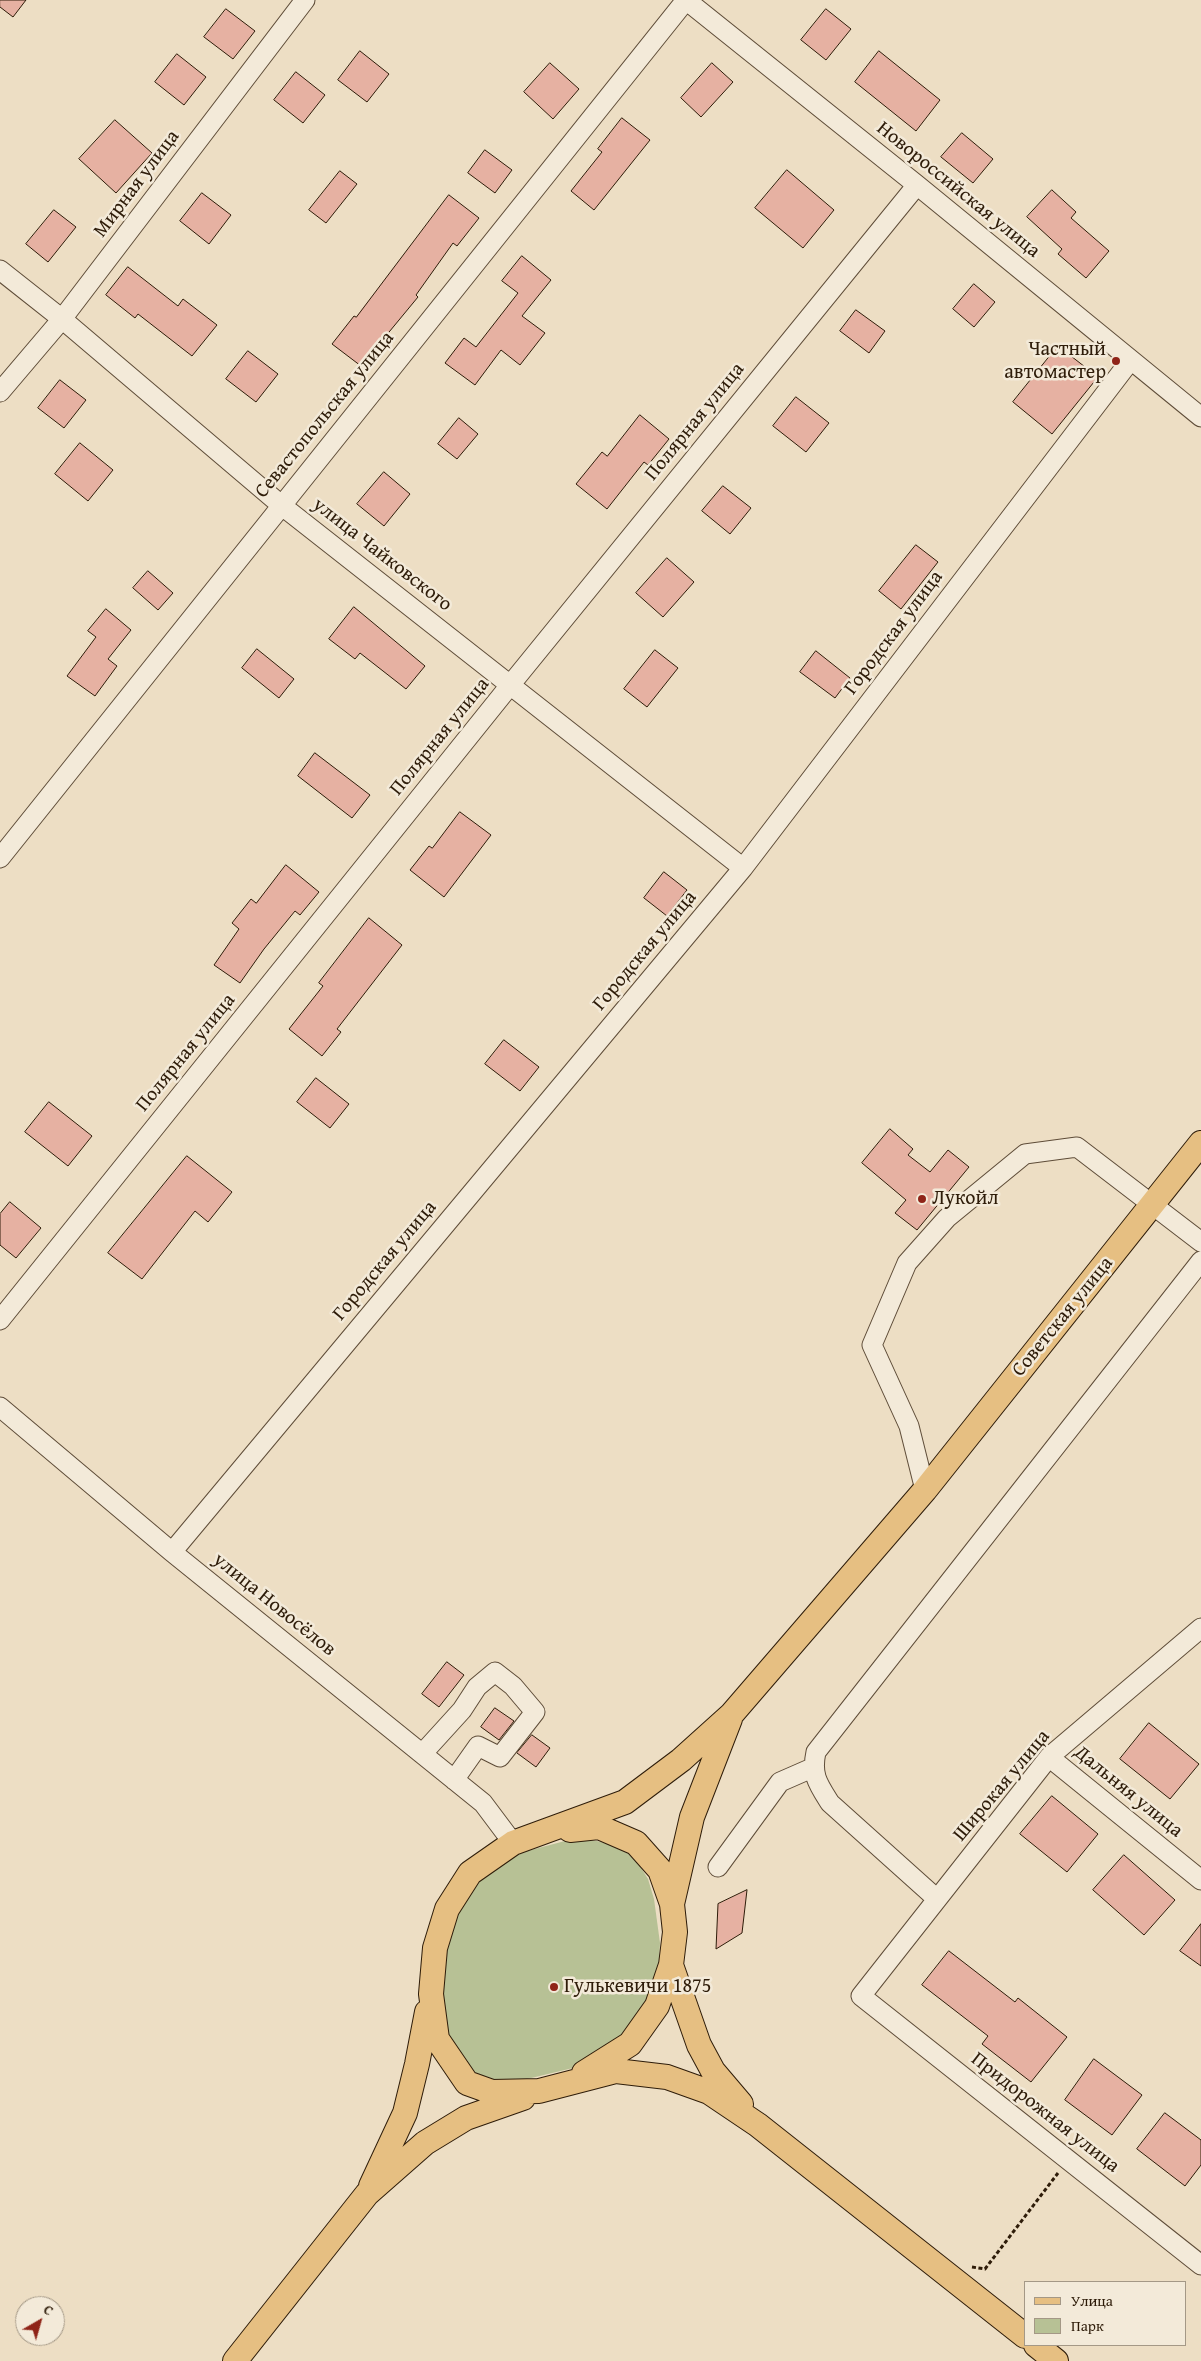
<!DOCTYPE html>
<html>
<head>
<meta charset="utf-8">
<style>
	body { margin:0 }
	#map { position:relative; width:1201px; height:2361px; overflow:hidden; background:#eddec4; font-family:"Gentium Book Plus",serif }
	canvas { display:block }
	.legend { position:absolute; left:1024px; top:2281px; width:162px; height:65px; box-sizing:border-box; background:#f3ead9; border:1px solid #a49886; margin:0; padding:6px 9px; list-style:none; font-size:15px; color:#2e1c09 }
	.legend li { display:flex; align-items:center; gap:10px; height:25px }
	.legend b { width:25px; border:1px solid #a49886 }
	.north { position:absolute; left:15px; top:2296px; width:50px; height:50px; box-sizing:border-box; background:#f3ead9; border:1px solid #a49886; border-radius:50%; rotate:38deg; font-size:14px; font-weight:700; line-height:20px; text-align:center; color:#2e1c09 }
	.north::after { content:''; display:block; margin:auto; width:18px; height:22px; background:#8f2418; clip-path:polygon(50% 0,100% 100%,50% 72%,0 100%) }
</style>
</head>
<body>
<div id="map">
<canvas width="1201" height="2361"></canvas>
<ul class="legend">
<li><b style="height:6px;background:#e6bf82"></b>Улица</li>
<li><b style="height:14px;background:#b7c195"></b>Парк</li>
</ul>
<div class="north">С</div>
</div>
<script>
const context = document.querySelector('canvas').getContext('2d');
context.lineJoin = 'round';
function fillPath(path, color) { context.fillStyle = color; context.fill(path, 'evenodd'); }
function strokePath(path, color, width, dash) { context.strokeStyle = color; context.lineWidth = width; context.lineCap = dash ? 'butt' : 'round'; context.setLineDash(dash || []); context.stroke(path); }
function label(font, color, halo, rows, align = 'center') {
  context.font = font + ' "Gentium Book Plus",serif'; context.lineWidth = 5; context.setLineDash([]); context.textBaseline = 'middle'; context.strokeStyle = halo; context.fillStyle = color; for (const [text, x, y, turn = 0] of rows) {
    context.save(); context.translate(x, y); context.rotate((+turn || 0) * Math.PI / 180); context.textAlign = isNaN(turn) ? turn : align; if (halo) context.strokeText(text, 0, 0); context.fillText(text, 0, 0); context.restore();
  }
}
fillPath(new Path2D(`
	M584,1840L597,1841L621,1848L633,1855L648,1879L654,1899L660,1943L659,1964L647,2002L634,2025L602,2056L573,2068L506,2084L473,2080L443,2031L441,1975L449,1927L476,1881L503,1861L527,1851L565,1841Z`), '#b7c195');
const building = new Path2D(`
	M0,0H26L13,17L0,7Z
	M226,9L255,31L233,59L204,37Z
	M826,9L851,29L826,60L801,40Z
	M360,51L389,74L367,102L338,80Z
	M879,51L940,100L916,131L855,82Z
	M177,54L206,77L184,105L155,82Z
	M550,63L579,89L553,119L524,92Z
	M712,63L733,82L701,117L681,98Z
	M296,72L325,95L303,123L274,100Z
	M622,118L650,140L594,210L571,191L602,152L598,149Z
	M115,120L152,153L116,193L79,159Z
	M962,133L993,159L973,183L941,157Z
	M485,150L512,170L495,193L468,173Z
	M787,170L834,210L803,248L755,208Z
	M340,171L357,184L326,223L309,210Z
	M1052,190L1076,212L1071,218L1109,251L1086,278L1058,254L1062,249L1027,217Z
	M202,193L231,215L209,244L180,221Z
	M449,195L479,218L457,246L453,243L416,295L418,297L361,366L332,344L354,316L356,317Z
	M54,210L76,227L48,262L26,244Z
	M522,256L551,280L522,316L545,333L520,365L501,350L475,385L445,363L464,338L476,347L518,293L502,281Z
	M128,267L178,306L183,299L217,325L192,356L138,314L135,318L106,295Z
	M974,284L995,302L974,327L953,309Z
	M856,310L885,331L869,353L840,331Z
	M1058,346L1098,377L1052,434L1013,402Z
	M248,351L278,374L256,402L226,379Z
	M60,380L86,400L64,428L38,408Z
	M796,397L829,423L806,452L773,426Z
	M640,415L669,439L648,465L644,462L607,509L576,484L602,452L607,456Z
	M459,418L478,434L457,459L438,444Z
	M80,443L113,470L88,501L55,474Z
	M384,472L410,494L384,526L357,504Z
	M723,486L751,508L730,534L702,511Z
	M916,545L938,562L901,609L879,591Z
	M667,558L694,582L663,617L636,593Z
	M148,571L173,593L158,610L133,588Z
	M354,607L425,666L406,689L360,653L355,659L329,639Z
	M106,609L131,630L108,659L117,666L95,696L67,676L96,637L88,631Z
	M257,649L294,679L279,698L242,668Z
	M655,650L678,668L647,707L624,689Z
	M816,651L850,678L835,698L800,672Z
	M315,753L370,795L352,818L298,776Z
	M460,812L491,835L444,897L410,870L429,846L432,848Z
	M286,865L319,892L300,915L295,911L264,949L240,983L214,965L239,929L232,923L251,899L256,903Z
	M664,872L687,890L667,916L644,898Z
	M369,918L402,945L337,1029L341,1032L322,1056L289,1029L323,986L319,983Z
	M504,1040L539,1067L520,1091L485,1064Z
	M316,1078L349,1104L330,1128L297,1102Z
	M49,1102L92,1136L68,1166L25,1132Z
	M890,1129L913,1149L908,1155L930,1172L948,1150L969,1167L917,1230L895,1213L906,1200L862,1163Z
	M187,1156L232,1192L208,1222L195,1211L142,1279L108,1253Z
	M10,1202L41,1228L16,1258L0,1245V1214Z
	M447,1662L464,1675L439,1707L422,1694Z
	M495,1708L514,1721L499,1740L481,1727Z
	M1149,1723L1199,1764L1170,1799L1120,1759Z
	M532,1735L550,1748L536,1767L517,1753Z
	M1052,1796L1098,1834L1067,1872L1020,1834Z
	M1124,1855L1175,1900L1144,1935L1093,1890Z
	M747,1890L742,1933L716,1949L718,1904Z
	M1201,1924V1966L1180,1951Z
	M949,1951L1015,2002L1018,1998L1067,2037L1031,2082L982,2044L988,2036L922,1985Z
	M1094,2059L1142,2095L1112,2135L1065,2100Z
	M1165,2113L1201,2140V2165L1185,2186L1137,2149Z`);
fillPath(building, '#e6b1a2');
strokePath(building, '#2e1c09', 1);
const minor = new Path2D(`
	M686,0L917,185L1201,417
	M0,270L62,319L281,505L743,868
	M0,392L62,319L305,0
	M0,858L686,0
	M0,1320L511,684L917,185
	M0,1407L172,1552L483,1803L513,1843
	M925,1490L909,1426L872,1345L907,1263L947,1218L1025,1154L1077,1147L1201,1242
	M172,1552L743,868L1130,361
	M1201,1628L1049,1757L861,1996L1201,2265
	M422,1754L462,1710L477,1687L495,1672L513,1686L535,1712L500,1757L478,1746L454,1780
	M1049,1757L1201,1880
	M718,1867L780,1782L812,1768
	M937,1899L830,1803C818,1784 811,1775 816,1752L1201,1261`);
const major = new Path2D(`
	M570,1830L599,1827L636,1843L660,1870L672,1904L675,1932L671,1965L657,2006L630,2044L584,2073
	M672,1904L692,1817L730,1719
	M671,1965L699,2045L713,2071L741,2104
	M371,2186L405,2113L417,2064L427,2012
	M1025,2336L758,2125L709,2092L667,2077L616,2071L539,2091L492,2092L467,2083L437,2039L431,1994L435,1948L447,1909L470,1873L513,1843L625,1802L681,1760L731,1715L925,1490L1201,1143
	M1036,2345L1056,2361
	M235,2361L367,2194L425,2143L466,2118L523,2098`);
strokePath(minor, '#5e4c38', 21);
strokePath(major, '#2e1c09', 26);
strokePath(new Path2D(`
	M972,2267L985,2269L1058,2173`), '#2e1c09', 3, [4, 2.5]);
strokePath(minor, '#f3ead9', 19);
strokePath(major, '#e6bf82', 24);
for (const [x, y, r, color] of [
	[1116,361,5,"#8f2418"],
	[922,1199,5,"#8f2418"],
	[554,1987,5,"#8f2418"]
]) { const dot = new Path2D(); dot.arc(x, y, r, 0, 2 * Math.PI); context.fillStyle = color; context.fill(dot); strokePath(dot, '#f3ead9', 2); }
label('20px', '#2e1c09', '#f3ead9', [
	["Мирная улица",137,184,-53],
	["Новороссийская улица",958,190,39],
	["Севастопольская улица",325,415,-51],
	["Полярная улица",695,422,-51],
	["улица Чайковского",382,555,38],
	["Городская улица",894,633,-53],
	["Полярная улица",440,737,-51],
	["Городская улица",645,951,-50],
	["Полярная улица",186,1053,-51],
	["Городская улица",385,1261,-50],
	["Советская улица",1063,1317,-51],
	["улица Новосёлов",274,1605,39],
	["Широкая улица",1002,1786,-50],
	["Дальняя улица",1128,1792,39],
	["Придорожная улица",1045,2113,38]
]);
label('20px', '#2e1c09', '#f3ead9', [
	["Частный",1106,350,"right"],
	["автомастер",1106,373,"right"],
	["Лукойл",932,1199],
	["Гулькевичи 1875",564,1987]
], 'left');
</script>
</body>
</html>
